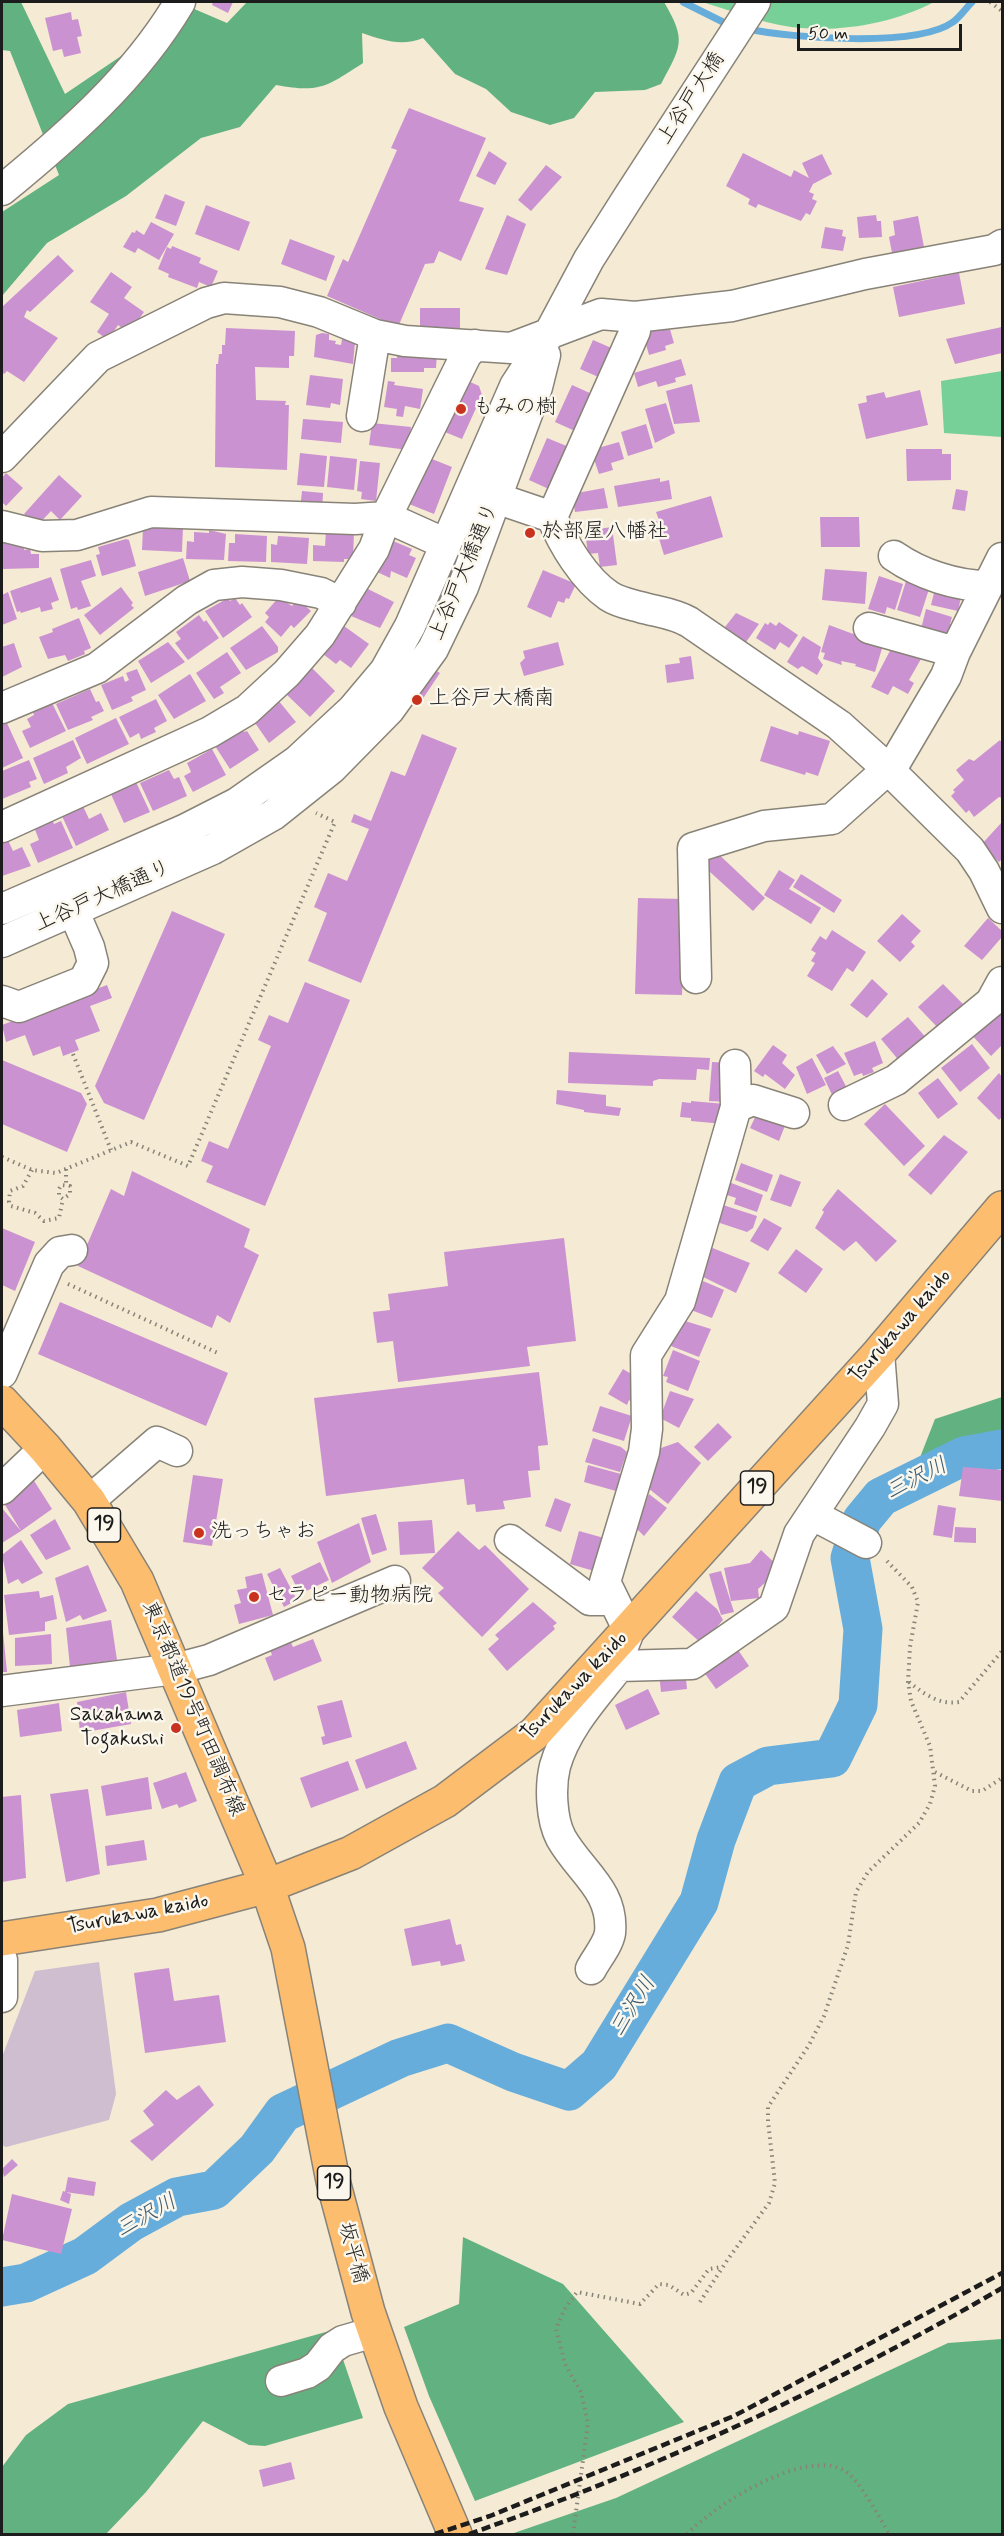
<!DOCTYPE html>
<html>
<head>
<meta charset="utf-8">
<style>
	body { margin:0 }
	#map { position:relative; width:1004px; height:2536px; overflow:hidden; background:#f5ead3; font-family:Mynerve,sans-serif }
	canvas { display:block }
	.frame { position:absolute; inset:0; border:3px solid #1c1c1c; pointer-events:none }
	.scale { position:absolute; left:797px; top:24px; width:165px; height:27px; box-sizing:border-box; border:3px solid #1c1c1c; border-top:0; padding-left:8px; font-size:18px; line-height:21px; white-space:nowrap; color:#1c1c1c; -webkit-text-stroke:4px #fbf7ec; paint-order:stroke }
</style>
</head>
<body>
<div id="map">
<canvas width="1004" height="2536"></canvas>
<div class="frame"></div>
<div class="scale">50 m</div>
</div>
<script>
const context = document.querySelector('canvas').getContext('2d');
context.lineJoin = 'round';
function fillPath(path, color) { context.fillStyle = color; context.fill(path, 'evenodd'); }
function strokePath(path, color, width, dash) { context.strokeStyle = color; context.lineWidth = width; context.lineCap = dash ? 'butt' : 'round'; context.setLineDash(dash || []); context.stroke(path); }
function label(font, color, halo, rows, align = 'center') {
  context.font = font + ' Mynerve,"Klee One",sans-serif'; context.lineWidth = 5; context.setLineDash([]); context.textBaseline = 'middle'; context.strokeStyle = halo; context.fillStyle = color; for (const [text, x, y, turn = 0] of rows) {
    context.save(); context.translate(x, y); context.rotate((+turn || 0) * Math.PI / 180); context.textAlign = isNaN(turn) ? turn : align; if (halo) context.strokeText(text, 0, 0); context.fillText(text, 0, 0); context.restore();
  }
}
fillPath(new Path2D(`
	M99,1962L116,2094L109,2120L6,2147L2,2145V2057L35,1971Z`), '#cfbdd0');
fillPath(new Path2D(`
	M702,2H934C892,24 838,33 791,27C761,23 730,10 702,2Z
	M1002,371V437L944,433L941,381Z`), '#77d097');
fillPath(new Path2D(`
	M2,2H21L65,94L192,8L227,23L247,2H664C687,41 681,46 661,84L645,90L595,92L574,118L550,125L511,112L486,89L455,74L423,38C401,47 383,40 362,33L363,63C326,87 320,93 276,85L240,127L201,138L126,196L47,243L2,296V212L59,175L10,51L2,50Z
	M1002,1397V1436L919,1460L935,1419Z
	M463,2237L563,2284L684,2422L475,2501L429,2396L404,2327L459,2304Z
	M333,2330L363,2418L265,2446L249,2445L203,2421L146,2492L106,2534H2V2467L26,2435L68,2404Z
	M1002,2339V2534H511L616,2498L948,2343Z`), '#61b280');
strokePath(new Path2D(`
	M683,2L731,26
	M748,29C791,38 917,48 953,22C960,17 966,8 972,2`), '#66addc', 7);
strokePath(new Path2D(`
	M2,2287L26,2283L85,2256L131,2222L177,2197L214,2190L257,2149L283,2113L400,2058L448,2043L513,2072L569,2091L599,2065L699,1902L716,1840L738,1782L768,1766L832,1758L858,1705L863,1629L850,1558L862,1520L881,1497L964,1456L1002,1449`), '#66addc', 39);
fillPath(new Path2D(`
	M213,2H233L228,13L212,5Z
	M71,12L72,20L78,19L82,36L77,37L81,53L64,57L62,49L53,51L45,18Z
	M409,108L486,138L459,201L484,208L461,261L439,251L434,263L425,264L398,327L327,296L343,259L348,262L397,150L391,148Z
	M489,151L507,163L495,185L476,176Z
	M743,153L791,177L794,170L809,178L802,163L822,154L832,174L813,184L809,192L814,194L812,199L817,201L810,215L806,213L801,221L758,204L756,208L748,204L750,199L726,186Z
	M546,165L562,177L531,211L518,200Z
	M165,194L185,202L176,226L155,218Z
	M206,205L250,222L239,251L195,234Z
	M507,215L526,224L507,275L485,269Z
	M876,215L877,221H881L882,237L859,238L857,217Z
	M918,216L924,247L892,253L889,237L895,235L893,221Z
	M151,222L174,234L159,260L138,248L135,253L123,247L132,232L135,233L136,230L144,235Z
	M825,227L843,230L842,236L846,237L843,251L821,248Z
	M290,239L335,256L326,281L281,264Z
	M172,246L201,258L199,263L218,271L211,287L199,282L197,288L168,277L169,274L158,269L167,247L171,249Z
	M58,255L74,271L30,312L27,310L24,317L58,338L24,382L7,371L4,374L2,372V307Z
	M111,272L132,287L124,298L144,312L129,333L118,325L108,340L97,332L109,314L90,302Z
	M959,273L965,304L899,317L893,287Z
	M420,308H460V337H420Z
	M669,326L674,343L665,346L666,350L649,355L643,334Z
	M1002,327V353L955,364L946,339Z
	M226,328L295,331L294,356H289V368L255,367L256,400L286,401L285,405H289L287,470L215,467L216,364H218L219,354H222V345H225Z
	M322,333L329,334V340L336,341L335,344L341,345L342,339L355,342L353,364L314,357L316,335Z
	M593,340L616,350L603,379L580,369Z
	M397,352L437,353L436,368H424V372H391V358H397Z
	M681,359L686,375L675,378L676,382L658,387L656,381L638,387L634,373Z
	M310,375L343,379L340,405L331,403L330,408L306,405Z
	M388,381L395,382L394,385L423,389L420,409L405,406L403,417L396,416L397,409L384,407Z
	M468,381L479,386L482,395L462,439L440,430Z
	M692,384L700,422L674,424L666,391Z
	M572,385L592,394L575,431L555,422Z
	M920,390L928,425L866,439L858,404L867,402L866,396L884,392L886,398Z
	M666,403L675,433L655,443L645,409Z
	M303,419L343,422L341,443L301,439Z
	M372,423L411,427L408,450L369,445Z
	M646,424L653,448L628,456L621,432Z
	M547,438L574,449L551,490L529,480Z
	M619,442L624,459L611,463L613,470L599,474L591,450Z
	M906,449H942V454H951V480L907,481Z
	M300,453L327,456L324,487L297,485Z
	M330,456L357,459L354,490L327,487Z
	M427,457L452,467L434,514L404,502Z
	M360,461L380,463L376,501L361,499L362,492L357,491Z
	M6,473L23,488L6,506L2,502V478Z
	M59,475L82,496L60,520L51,511L37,526L24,514Z
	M660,478V482L669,480L672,499L618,507L614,486Z
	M604,488L608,508L575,512L572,494Z
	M956,489L968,491L965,511L952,509Z
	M302,491L323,493L322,513L300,510Z
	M711,496L723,537L664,555L654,522L659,520L656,512Z
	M820,517H859L860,547H821Z
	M183,526L182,552L142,550L143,527Z
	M612,527L617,565L600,567L598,553L588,554L585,531Z
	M209,530L226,534L224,560L186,559L187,541L194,542V532L209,533Z
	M326,531L354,532L353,559H344V562L313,561V545L325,546Z
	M235,534L267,536L266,562L228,561L229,543H235Z
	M278,536L309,538L307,564L271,562V544L277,545Z
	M126,539L129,540L136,566L102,576L96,555L100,554L98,547Z
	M393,541L412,549L409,555L416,558L407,578L391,571L390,578L375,571Z
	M2,542L24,545V550L30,549L31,554H39V568L3,569Z
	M183,558L190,581L145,596L138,572Z
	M91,560L96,576L81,581L91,606L78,610L77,607L71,609L60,569Z
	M825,569L867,572L865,604L822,600Z
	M543,570L576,584L569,599L566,598L564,603L558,601L551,618L527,607Z
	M879,576L903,584L895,610L887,607L885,614L868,609Z
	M51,577L59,600L51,603L53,609L41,612L40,607L21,613L20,611L17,612L10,591Z
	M907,578L930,586L920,617L897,610Z
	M936,585L961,597L958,611L931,605Z
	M121,587L133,603L131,605L134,608L100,635L84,615Z
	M366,588L394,602L380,628L351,616Z
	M8,592L17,619L2,625V595Z
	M279,597L292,606L298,599L311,611L294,628L291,625L281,637L265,622L269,617L265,613Z
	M228,598L230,601L235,598L240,605L242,603L252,617L223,638L205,611Z
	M926,609L952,617L950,624L958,626L953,642L920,633Z
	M736,613L759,624L746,642L725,627Z
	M199,615L204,622L206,620L219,638L188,660L175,643L181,639L176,632Z
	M79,618L91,648L84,651L85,654L68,661L65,655L48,659L39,637L53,632L52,629Z
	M770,622L776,626L779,622L798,635L789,648L780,642L775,650L756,638L765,623L768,625Z
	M829,625L883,645L875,672L855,666L856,664L841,661L842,665L823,659L825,653L821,652Z
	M262,626L278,647V652L246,670L230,648Z
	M344,626L369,644L351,668L340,660L336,664L323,654Z
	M803,636L821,647L818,658L823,665L817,675L802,666L798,669L787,662Z
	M168,642L185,662L151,683L138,661Z
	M558,642L564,665L524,676L520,663L525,658L523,651Z
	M14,643L22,667L2,677V647Z
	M893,645L921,659L909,680L914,683L908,694L893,686L888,695L871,687Z
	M227,652L241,673L220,687L224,693L214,699L196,673Z
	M691,656L694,679L667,683L665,665L680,663L679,658Z
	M311,667L335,691L310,717L285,693Z
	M137,669L146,690L131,697L133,701L112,710L101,685L123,676L125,682L129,680L126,673Z
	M435,670L440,673L418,706L412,704Z
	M190,674L206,701L174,719L158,695Z
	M90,689L96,702L99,701L104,711L91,717L93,720L68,730L56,704Z
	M156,699L167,721L154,728L156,732L141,739L139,733L130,738L119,717Z
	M278,700L296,722L269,743L253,720Z
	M52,703L66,731L30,748L22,731L31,727L27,719L34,715L33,712Z
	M116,718L129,744L87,764L75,738Z
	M6,721L23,758L2,768V724Z
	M771,726L798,735L799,731L830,741L818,776L806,772L805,775L760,761Z
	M242,728L244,732L247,731L259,750L230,769L215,746Z
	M422,734L457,748L361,983L308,961L327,913L314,907L328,873L347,881L369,829L351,822L354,814L371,821L391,771L405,776Z
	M73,740L81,758L66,767L68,773L44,784L33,758Z
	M1000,740L1002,743V798L999,797L974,817L969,810L966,813L951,796L955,792L953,790L964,780L956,770L969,759L974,761Z
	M212,749L226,775L193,792L184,776L191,772L187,763Z
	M29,760L37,779L29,782L31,787L2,799V771Z
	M169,770L174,779L179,777L187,796L153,811L140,783Z
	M135,780L150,812L124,823L110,792Z
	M82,804L89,819L101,813L109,830L76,846L61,814Z
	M52,819L54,824L61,821L73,848L38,863L30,844L39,840L34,827Z
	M1002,822V859L999,862L981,845Z
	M7,838L13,851L22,847L31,866L2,876V840Z
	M712,848L765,898L753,911L699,862Z
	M779,870L795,880L789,889L821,908L811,924L764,895Z
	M801,874L842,900L834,913L793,887Z
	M638,898L685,899L682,995L635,994Z
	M172,911L225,934L144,1120L104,1103L95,1086Z
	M902,914L921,931L911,942L915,946L900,962L877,941Z
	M988,918L1002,931V937L982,960L964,946Z
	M832,930L866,952L853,972L847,968L832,991L807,976L815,963L811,961L816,953L811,950L820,936L826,940Z
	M872,979L888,994L867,1018L850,1005Z
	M305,982L350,1000L265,1206L206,1182L213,1166L201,1161L209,1141L228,1149L271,1046L258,1040L269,1015L288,1023Z
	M943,984L965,1006L940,1030L918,1007Z
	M107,985L112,998L90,1006L100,1031L75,1040L79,1050L63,1056L60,1046L33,1056L25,1035L6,1042L2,1025Z
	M1002,1010V1045L991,1056L969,1032Z
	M908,1017L928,1040L901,1063L881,1039Z
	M875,1041L883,1063L872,1068L874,1072L863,1076L862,1073L854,1076L844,1053Z
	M972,1044L990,1068L960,1092L941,1068Z
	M773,1045L787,1055L782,1063L795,1075L785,1089L765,1074L763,1077L754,1071Z
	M833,1046L846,1064L827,1074L816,1055Z
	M569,1052L710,1058L709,1070L697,1069L696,1080L659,1079L653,1081V1086L568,1083Z
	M812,1058L826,1085L807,1094L796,1067Z
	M2,1060L81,1093L87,1104L67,1152L2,1124Z
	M712,1062L732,1063L729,1102L709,1101Z
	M838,1071L850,1094L835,1101L824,1078Z
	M999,1073L1002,1077V1117L999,1120L977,1098Z
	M938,1078L958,1104L938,1119L918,1093Z
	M557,1090L606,1095V1106L621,1108L619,1116L584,1112V1110L556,1104Z
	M691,1101L725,1104L724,1124L691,1121V1118L680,1117L682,1102L691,1103Z
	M885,1104L925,1146L904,1166L864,1124Z
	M758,1111L786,1123L779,1141L750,1128Z
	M944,1135L968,1152L931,1195L908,1175Z
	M741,1163L773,1175L767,1192L735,1180Z
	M132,1171L250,1229L244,1247L259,1255L230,1323L217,1315L212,1328L78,1266L111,1189L124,1196Z
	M780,1174L801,1182L791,1207L770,1200Z
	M726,1181L763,1195L757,1212L734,1204L736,1198L721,1193Z
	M838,1189L897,1241L876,1262L856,1241L844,1251L815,1228L824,1212L822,1210Z
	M723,1205L757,1216L753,1228L747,1232L717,1222Z
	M764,1218L782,1228L768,1251L750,1241Z
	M2,1228L35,1242L15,1291L2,1285Z
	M564,1238L576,1341L527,1347L530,1366L398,1382L393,1341L377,1343L373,1312L390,1310L388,1294L448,1286L444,1252Z
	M710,1247L750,1263L736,1293L697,1274Z
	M796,1249L823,1269L806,1293L778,1273Z
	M703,1281L724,1290L712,1318L691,1310Z
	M60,1302L228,1373L206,1426L38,1354Z
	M685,1321L711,1329L699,1357L671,1346L676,1332Z
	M673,1350L700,1361L688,1391L666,1382L668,1377L663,1376Z
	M623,1369L641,1380L633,1403L629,1400L627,1405L608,1394Z
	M539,1372L548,1445L538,1446L540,1470L528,1471L531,1497L503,1501L505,1509L476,1512L475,1504L467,1505L464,1479L326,1496L314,1398Z
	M670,1391L694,1399L679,1428L660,1418Z
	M600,1406L632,1416L624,1441L592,1431Z
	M718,1423L732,1437L708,1461L694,1447Z
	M593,1438L621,1447L627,1452L620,1472L585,1462Z
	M678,1442L701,1463L668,1504L648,1488L661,1448Z
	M588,1465L621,1474L616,1491L584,1482Z
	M963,1467L1002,1470V1501L959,1496Z
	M193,1475L223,1479L212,1546L183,1542Z
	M31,1476L52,1509L21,1531L2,1543V1508L21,1531L2,1500Z
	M649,1494L667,1508L644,1536L635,1527Z
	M555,1498L571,1504L561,1532L545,1526Z
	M938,1505L956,1508L952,1538L933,1535Z
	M376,1514L387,1550L372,1555L361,1518Z
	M55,1519L71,1549L46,1560L30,1535Z
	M432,1520L435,1553L400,1555L398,1522Z
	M359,1523L371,1562L332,1583L317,1542Z
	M955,1527L976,1528V1543L954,1542Z
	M458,1531L479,1550L485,1545L529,1589L482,1637L438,1593L444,1588L422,1568Z
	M579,1531L604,1538L594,1571L570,1564Z
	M21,1540L43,1573L22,1584L18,1579L8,1584L2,1555Z
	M761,1550L781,1569L758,1589L759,1598L731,1601L724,1568L750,1563Z
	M320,1562L329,1580L300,1594L291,1576Z
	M88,1565L107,1611L83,1620L80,1615L66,1622L55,1578Z
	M280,1568L297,1600L284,1607L267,1574Z
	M721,1571L734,1612L721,1615L709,1574Z
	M262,1573L273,1615L239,1624L234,1605L241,1603L237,1590L247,1588L245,1577Z
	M39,1591L40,1598L53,1595L57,1619L45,1622V1631L9,1635L4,1595Z
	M696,1591L717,1609L723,1620L702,1644L672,1617Z
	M533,1602L557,1623L553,1626L555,1629L507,1671L488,1649L499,1639L495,1635Z
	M111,1620L117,1660L70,1667L66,1628Z
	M2,1632H3L7,1672H2Z
	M51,1634L52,1664L15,1666V1638Z
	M288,1636L293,1647L313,1639L322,1661L274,1681L265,1658L272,1655L268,1645Z
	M734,1644L749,1666L716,1689L701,1668Z
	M685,1670L687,1689L661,1692L659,1673Z
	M648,1689L660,1714L626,1730L615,1705Z
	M126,1692L131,1724L80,1733L77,1702Z
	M342,1700L352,1737L323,1745L321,1737L325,1736L317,1706Z
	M59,1703L62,1731L20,1737L17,1710Z
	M406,1741L417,1769L366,1789L355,1760Z
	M348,1761L359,1790L311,1808L300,1778Z
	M186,1772L197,1801L179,1808L177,1804L162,1809L153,1783Z
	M148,1777L152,1809L106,1816L101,1786Z
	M88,1789L100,1874L66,1882L50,1794Z
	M21,1795L26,1878L2,1882V1797Z
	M144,1840L147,1860L107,1866L105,1846Z
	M450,1919L456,1945L461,1944L465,1961L441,1966L440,1961L412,1966L404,1929Z
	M169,1968L174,2001L219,1995L226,2042L145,2053L134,1973Z
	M199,2085L214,2105L152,2161L130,2141L154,2125L143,2111L166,2090L177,2100Z
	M12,2159L18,2165L4,2177L2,2169Z
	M68,2177L96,2182L94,2196L65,2192Z
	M63,2191L71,2194L69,2204L60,2200Z
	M12,2194L72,2209L61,2254L2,2240Z
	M291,2462L295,2479L263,2487L259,2470Z`), '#cb92d1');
const minor = new Path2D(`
	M2,190C69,135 135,78 180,2
	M362,416L375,335
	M2,457L98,357L206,303L224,298L280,302L319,312L375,335L405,341L511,348L601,314L635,317L732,306L865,274L994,250L1002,245
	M496,498L552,517L635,331V317
	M552,517C563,544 584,579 609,596C618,602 629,604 640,607C657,612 673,613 689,622L839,725L890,771L946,676L955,652L1002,558
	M2,526L42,536L77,535L151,512L355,519L386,517L446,544
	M894,556C920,574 956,586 987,586
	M869,628L955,652
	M2,708L97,668L187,600L214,585L242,582L281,585L321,593L341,603
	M890,771L970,850L984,871L1002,908
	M2,827L210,732L247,710L287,673L320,635L374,549L386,517L466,355L475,345
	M2,909L184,830L237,803L297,761L353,709L385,671L410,626L515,386L550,332L589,259L629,196L755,2
	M2,942L213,849L273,815L332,768L389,710L433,649L463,587L537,387L545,355
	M696,978L693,848L764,826L832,819L888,769
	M2,1001L19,1007L84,981L93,963L89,947L73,910
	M844,1105L896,1080L991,1002L1002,982
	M736,1107L753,1100L794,1113
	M2,1373L49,1264L60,1252L72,1250
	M2,1489L45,1448
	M89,1501L157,1442L177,1451
	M813,1515L866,1543
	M510,1540L590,1600H613
	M619,1666L692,1664L774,1607L799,1534L870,1427L883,1404L879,1353
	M2,1691L175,1669L209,1660L395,1581
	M2,1960V1997
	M591,1969C596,1959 608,1945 610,1933C614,1890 580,1872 561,1838C551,1819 550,1786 555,1766C566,1727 595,1697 619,1666V1657L629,1631L605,1582L644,1452L647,1429L646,1355L680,1301L736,1107L735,1065
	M281,2381L307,2373L318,2366L332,2348L343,2341L374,2332`);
const major = new Path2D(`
	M2,1402L45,1448L89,1501L137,1581L267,1886L288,1948L333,2181L368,2312L401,2407L455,2534
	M2,1939L158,1915L267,1886L351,1853L445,1801L534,1734L879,1353L1002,1208`);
strokePath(minor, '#888378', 33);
strokePath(major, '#888378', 36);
strokePath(new Path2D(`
	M990,2L1002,11
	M73,1054L111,1150
	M2,1157L32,1170L56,1173L131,1142L188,1166L335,822L316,813
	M66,1169V1185
	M32,1170L23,1186L10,1191L9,1202L11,1206L35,1213L44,1221L59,1218L63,1199L59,1196V1189L61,1185L70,1186V1194L63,1199
	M68,1284L220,1354
	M909,1682C924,1694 939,1705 959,1702L1002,1651
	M935,1772L972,1791H982L1002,1778
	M700,2302L728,2259L769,2203L775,2183L768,2121V2107L809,2045L824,2016L848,1945L856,1892L868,1872L919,1823L930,1804L935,1786L930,1746L911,1701L908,1682L910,1647L918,1602L912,1587L885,1559
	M573,2534L588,2423L581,2392L565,2364L556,2329L564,2310L577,2292L640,2304L659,2284L669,2285L684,2295L691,2293L709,2269L722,2267
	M687,2534C715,2505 805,2447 845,2471C858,2478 881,2520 889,2534`), '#888378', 4, [1.5, 4.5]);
strokePath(minor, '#fff', 30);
strokePath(major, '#fcbd6f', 33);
strokePath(new Path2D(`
	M435,2534L490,2516L734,2416L1002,2273
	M469,2534C655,2469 833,2387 1002,2288`), '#1c1c1c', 4.5, [9, 4.5]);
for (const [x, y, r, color] of [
	[461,409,6,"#c8321e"],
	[530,533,6,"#c8321e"],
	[417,700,6,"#c8321e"],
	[199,1533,6,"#c8321e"],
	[254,1597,6,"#c8321e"],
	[176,1728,6,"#c8321e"]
]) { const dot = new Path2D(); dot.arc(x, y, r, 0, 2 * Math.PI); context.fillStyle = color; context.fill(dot); strokePath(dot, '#fbf7ec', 2); }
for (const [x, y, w] of [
	[757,1488,33],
	[104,1525,33],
	[334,2183,33]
]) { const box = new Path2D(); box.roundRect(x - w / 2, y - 17, w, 34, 4.5); context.fillStyle = '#fbf7ec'; context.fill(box); strokePath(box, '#1c1c1c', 1.5); }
label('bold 20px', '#1c1c1c', null, [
	["19",757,1488],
	["19",104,1525],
	["19",334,2183]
]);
label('21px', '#1c1c1c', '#fbf7ec', [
	["上谷戸大橋",692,99,-57],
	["上谷戸大橋通り",465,572,-67],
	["上谷戸大橋通り",103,897,-24],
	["Tsurukawa kaido",901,1327,-49],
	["Tsurukawa kaido",575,1687,-46],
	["東京都道19号町田調布線",192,1709,67],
	["Tsurukawa kaido",138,1915,-11],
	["坂平橋",352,2253,75]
]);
label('21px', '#1c1c1c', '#fbf7ec', [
	["もみの樹",473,409],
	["於部屋八幡社",542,533],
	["上谷戸大橋南",429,700],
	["洗っちゃお",211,1533],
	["セラピー動物病院",266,1597],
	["Sakahama",164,1716,"right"],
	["Togakushi",164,1740,"right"]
], 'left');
label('italic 22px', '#3d5d72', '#fbf7ec', [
	["三沢川",917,1480,-27],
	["三沢川",634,2007,-58],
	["三沢川",147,2217,-29]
]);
</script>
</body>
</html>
